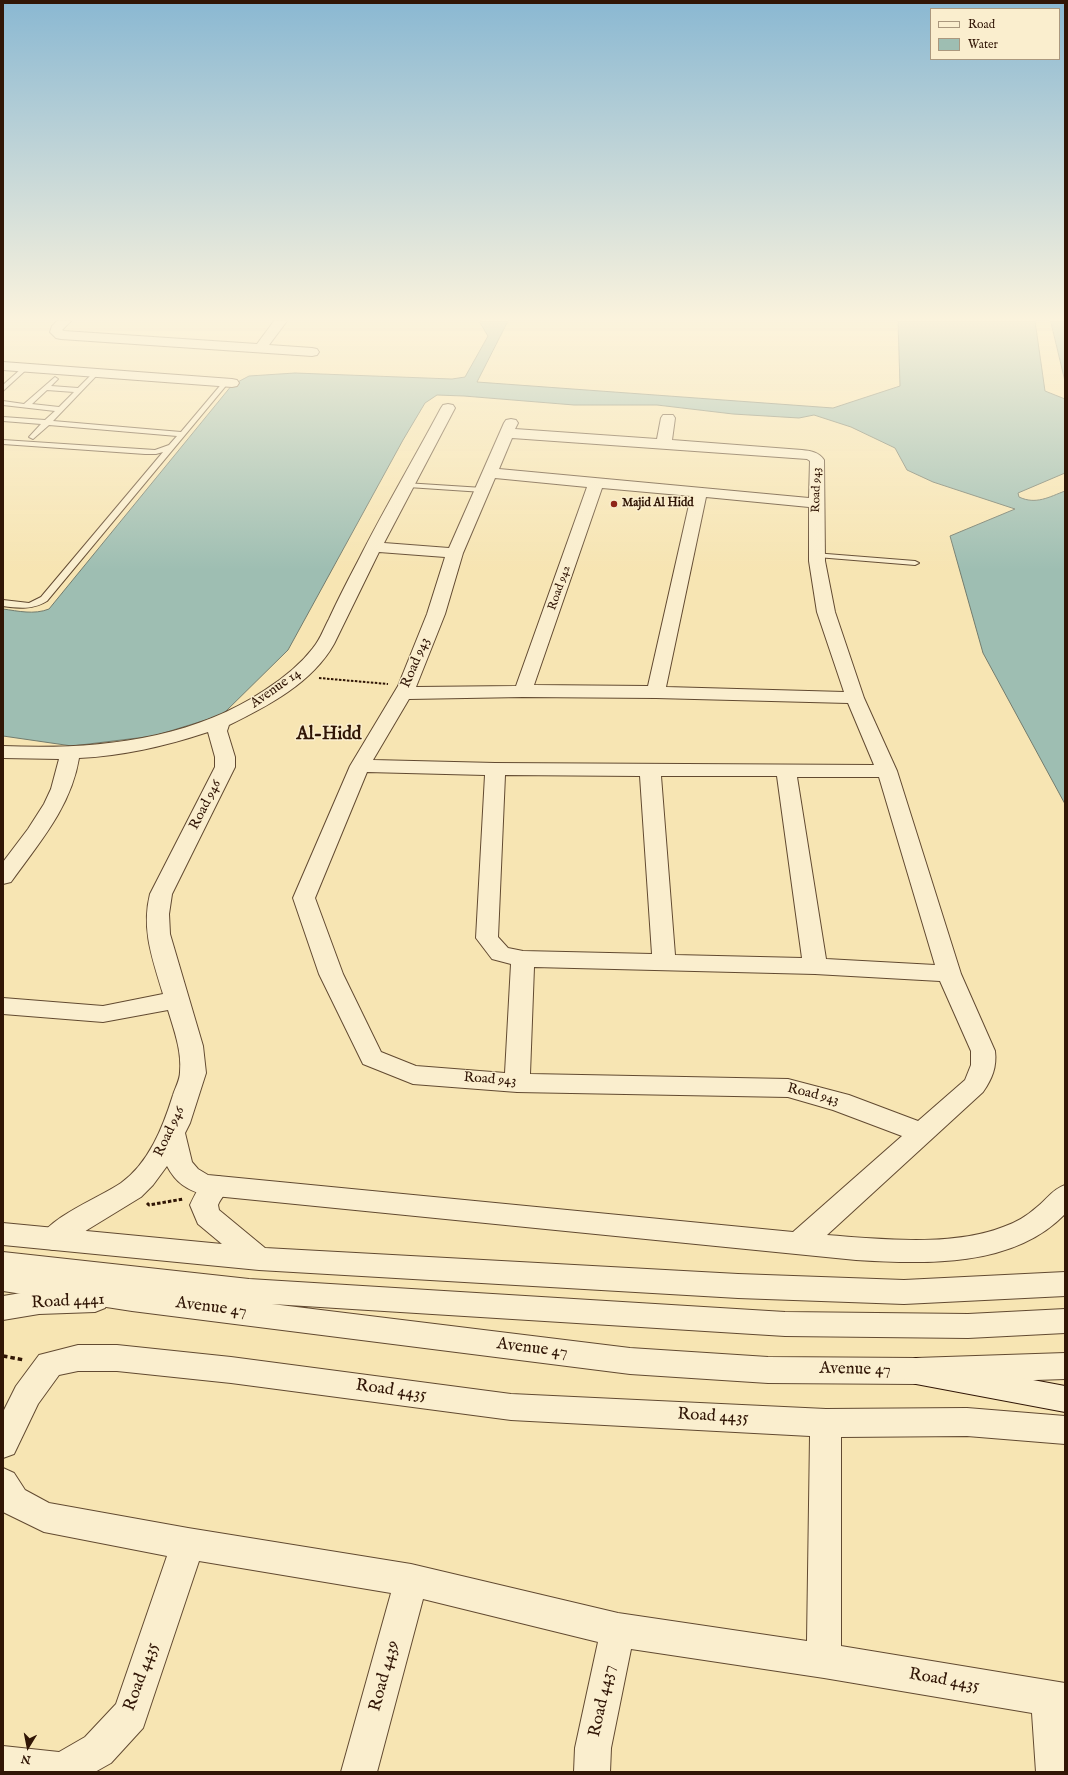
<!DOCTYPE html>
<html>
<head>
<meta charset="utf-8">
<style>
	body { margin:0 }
	#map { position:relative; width:1068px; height:1775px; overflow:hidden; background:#f7e5b3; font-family:"IM FELL English",serif }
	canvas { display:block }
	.frame { position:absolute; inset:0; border:4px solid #311606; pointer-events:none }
	.legend { position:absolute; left:930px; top:8px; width:130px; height:52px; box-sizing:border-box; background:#faeece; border:1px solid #aa987e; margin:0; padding:5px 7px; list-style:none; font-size:12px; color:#311606 }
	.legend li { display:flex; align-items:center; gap:8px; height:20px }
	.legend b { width:20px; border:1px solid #aa987e }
	.north { position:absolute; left:8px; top:1727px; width:40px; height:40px; -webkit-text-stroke:3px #faeece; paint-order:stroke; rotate:190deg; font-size:11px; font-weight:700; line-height:16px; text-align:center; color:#311606 }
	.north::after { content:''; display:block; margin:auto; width:14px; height:18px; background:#311606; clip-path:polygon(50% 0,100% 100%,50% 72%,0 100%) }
</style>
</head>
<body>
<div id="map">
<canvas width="1068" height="1775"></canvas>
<div class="frame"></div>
<ul class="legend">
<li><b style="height:5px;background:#faeece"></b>Road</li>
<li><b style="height:11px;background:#9ebeb2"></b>Water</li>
</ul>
<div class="north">N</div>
</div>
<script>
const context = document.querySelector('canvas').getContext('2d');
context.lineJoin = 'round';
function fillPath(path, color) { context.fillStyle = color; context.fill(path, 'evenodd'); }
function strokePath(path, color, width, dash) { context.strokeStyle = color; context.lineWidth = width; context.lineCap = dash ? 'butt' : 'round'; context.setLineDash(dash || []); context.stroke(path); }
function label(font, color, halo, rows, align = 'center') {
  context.font = font + ' "IM FELL English",serif'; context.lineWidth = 3; context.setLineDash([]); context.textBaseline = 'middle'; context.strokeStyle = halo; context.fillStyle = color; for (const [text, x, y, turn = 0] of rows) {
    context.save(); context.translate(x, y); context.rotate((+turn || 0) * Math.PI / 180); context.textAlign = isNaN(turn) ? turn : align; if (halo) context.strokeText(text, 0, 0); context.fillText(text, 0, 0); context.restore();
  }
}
const water = new Path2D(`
	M481,321H508L477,382L833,408L900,386L898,321H1035L1045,391L1065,399V473L1018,493L1019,497C1036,505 1049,497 1065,491V804L983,653L950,536L1015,509L933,482L907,470L895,448L851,427L814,415L799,418L733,414L657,405H574L464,396L437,395L425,403L403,440L288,650L222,715L154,736L72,746L3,736V609C18,611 34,615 49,609L232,385L249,376L295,373L452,379L465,377L488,336L480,323Z
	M1051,321H1065V381Z`);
fillPath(water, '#9ebeb2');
strokePath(water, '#727b6d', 1);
const service = new Path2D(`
	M22,368L27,369L3,391V385Z
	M94,372L99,373L53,421L181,432L224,381L229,382L47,601C33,610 19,608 3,606V600L29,603L41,597L163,452L156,454H145L3,444V440L155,450L169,445L177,436L49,425L33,439L29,437L41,424L3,421V417L45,420L55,411L3,405V401L24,404L55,377L58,379L51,386L78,388ZM47,390L74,392L59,407L32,404Z
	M405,483L483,488L487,490L483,492L408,487L404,485Z
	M814,553L915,561L919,563L915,565L817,557H814Z`);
const minor = new Path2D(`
	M57,321H71L62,330L64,331L257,344L274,321H287L269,345L312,348L317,349L319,352L317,355L312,356L61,339L56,338L50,332L52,326Z
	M3,362L232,379L237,380L239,383L237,386L232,387L3,370Z
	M448,404L453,405L455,408L384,543L449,548L504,423L506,420L511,419L516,420L518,423L515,429L657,439L661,418L663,415H673L675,418L672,440L802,450C811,451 819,452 824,460L825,561L835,612L864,698L897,771L961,974L995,1051C997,1067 992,1079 983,1092L827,1235C881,1239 952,1247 1003,1227C1015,1223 1027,1216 1037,1207C1047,1199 1053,1189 1065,1185V1214C1013,1268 925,1264 856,1260L205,1195C187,1190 176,1183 167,1166L153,1185L141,1197L87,1230L63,1247L53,1250L43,1247L39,1239C51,1216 99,1198 121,1183C149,1163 163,1127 173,1095C175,1088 180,1080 180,1072C182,1051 174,1030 168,1010L103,1022L3,1014V998L103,1006L163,994C153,960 141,930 150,894L215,767V757L208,732C166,746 123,756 79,758C71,807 39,843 11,882L3,884V862L28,829L44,804L51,789L59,759L3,758V746C92,750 189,741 265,690C282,679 300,665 313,648C320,640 324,628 329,619C338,599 348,580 358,561C384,509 414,459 441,408L443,405ZM512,438L807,459L810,461L809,498L499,469ZM495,478L587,487L516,686L416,687L445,614L463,553ZM602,488L691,496L648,686L534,685ZM706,497L809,507V561L817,612L844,692L666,687ZM379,552L445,557L427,614L398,686L350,766L293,898L319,974L363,1064L413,1084L517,1092L788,1097L833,1110L902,1136L793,1232L208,1175L198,1169L192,1162L185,1133L190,1123L206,1073L203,1046L170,934L169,914L172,894L235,767V757L227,731L229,725C268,706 312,683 334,644ZM523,697L656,698L848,703L874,765L495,763L373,760L409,699ZM367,772L485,775L476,938L492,959L511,964L505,1073L416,1066L381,1052L343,974L315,898ZM505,775L640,776L652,954L523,951L508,948L498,937ZM661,776H777L802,958L675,955ZM797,777H879L935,965L826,959ZM534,967L815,974L940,981L971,1051V1065L965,1080L918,1121L849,1095L788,1079L530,1074Z
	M95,1288L105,1292L109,1300L105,1308L95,1312L39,1314L3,1320V1296L39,1290Z
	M78,1345H117L231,1357L511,1394L826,1409L967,1408L1065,1416V1444L967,1436L841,1437V1646L1065,1683V1772H1036L1032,1713L824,1678L631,1649L611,1748L610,1772H574L575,1748L598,1642L423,1599L377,1772H341L391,1593L199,1561L143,1728L111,1763L95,1772H3V1746L59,1752L85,1737L116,1704L167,1556L44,1532L3,1512V1468L14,1473L25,1490L49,1503L188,1528L411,1564L618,1613L807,1641L810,1436L511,1420L231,1383L117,1371H78L59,1375L38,1404L14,1454L3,1458V1412L16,1386L39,1355Z`);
const tertiary = new Path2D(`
	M218,1176L228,1179L231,1186C227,1193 221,1197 218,1205L219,1210L265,1248L738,1274L904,1280L1065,1272V1296L904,1304L738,1298L259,1270L3,1245V1223L222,1244L198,1224L190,1205C198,1189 200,1181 218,1176Z
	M3,1252L249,1279L785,1312L968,1314L1065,1309V1333L968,1338L785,1336L272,1304L630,1348L768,1357L916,1358L1065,1353V1379L916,1384L768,1383L630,1374L132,1311L3,1291Z`);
const secondary = new Path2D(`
	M916,1358L1065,1386V1412L916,1384L905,1380L901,1371L905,1362Z`);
strokePath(service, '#624a31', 2);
strokePath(minor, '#624a31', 2);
strokePath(tertiary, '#624a31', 2);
strokePath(secondary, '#311606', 2);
strokePath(new Path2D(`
	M319,678L388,684`), '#311606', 2, [2.5, 1.5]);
strokePath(new Path2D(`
	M147,1203L149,1205L183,1199`), '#311606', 3, [3.5, 2]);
strokePath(new Path2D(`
	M3,1356L24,1360`), '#311606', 3.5, [4.5, 3]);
fillPath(service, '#faeece');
fillPath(minor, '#faeece');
fillPath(tertiary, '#faeece');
fillPath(secondary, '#faeece');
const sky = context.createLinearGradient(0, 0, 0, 570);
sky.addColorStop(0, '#8ab8d2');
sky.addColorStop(0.56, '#fbf3dd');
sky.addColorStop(1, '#fbf3dd00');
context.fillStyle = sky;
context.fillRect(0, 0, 1068, 570);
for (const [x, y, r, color] of [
	[614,504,4,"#8f2418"]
]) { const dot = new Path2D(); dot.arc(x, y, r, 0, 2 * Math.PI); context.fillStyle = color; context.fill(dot); strokePath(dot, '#faeece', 1.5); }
label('12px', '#311606', '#faeece', [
	["Road 943",817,490,-89],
	["Road 942",560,588,-71]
]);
label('bold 12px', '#311606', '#faeece', [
	["Majid Al Hidd",622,504]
], 'left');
label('14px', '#311606', '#faeece', [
	["Road 943",416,663,-67],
	["Avenue 14",276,689,-35],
	["Road 946",206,805,-63],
	["Road 943",490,1080,4],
	["Road 943",813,1095,14],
	["Road 946",170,1132,-65]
]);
label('17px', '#311606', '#faeece', [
	["Road 4441",68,1302,-3],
	["Avenue 47",211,1308,7],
	["Avenue 47",532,1349,7],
	["Avenue 47",855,1370,1],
	["Road 4435",391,1391,8],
	["Road 4435",713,1417,3],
	["Road 4439",385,1676,-75],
	["Road 4435",142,1677,-70],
	["Road 4435",944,1681,10],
	["Road 4437",603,1701,-78]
]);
label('bold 18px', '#311606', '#faeece', [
	["Al-Hidd",329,735]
]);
</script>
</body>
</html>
